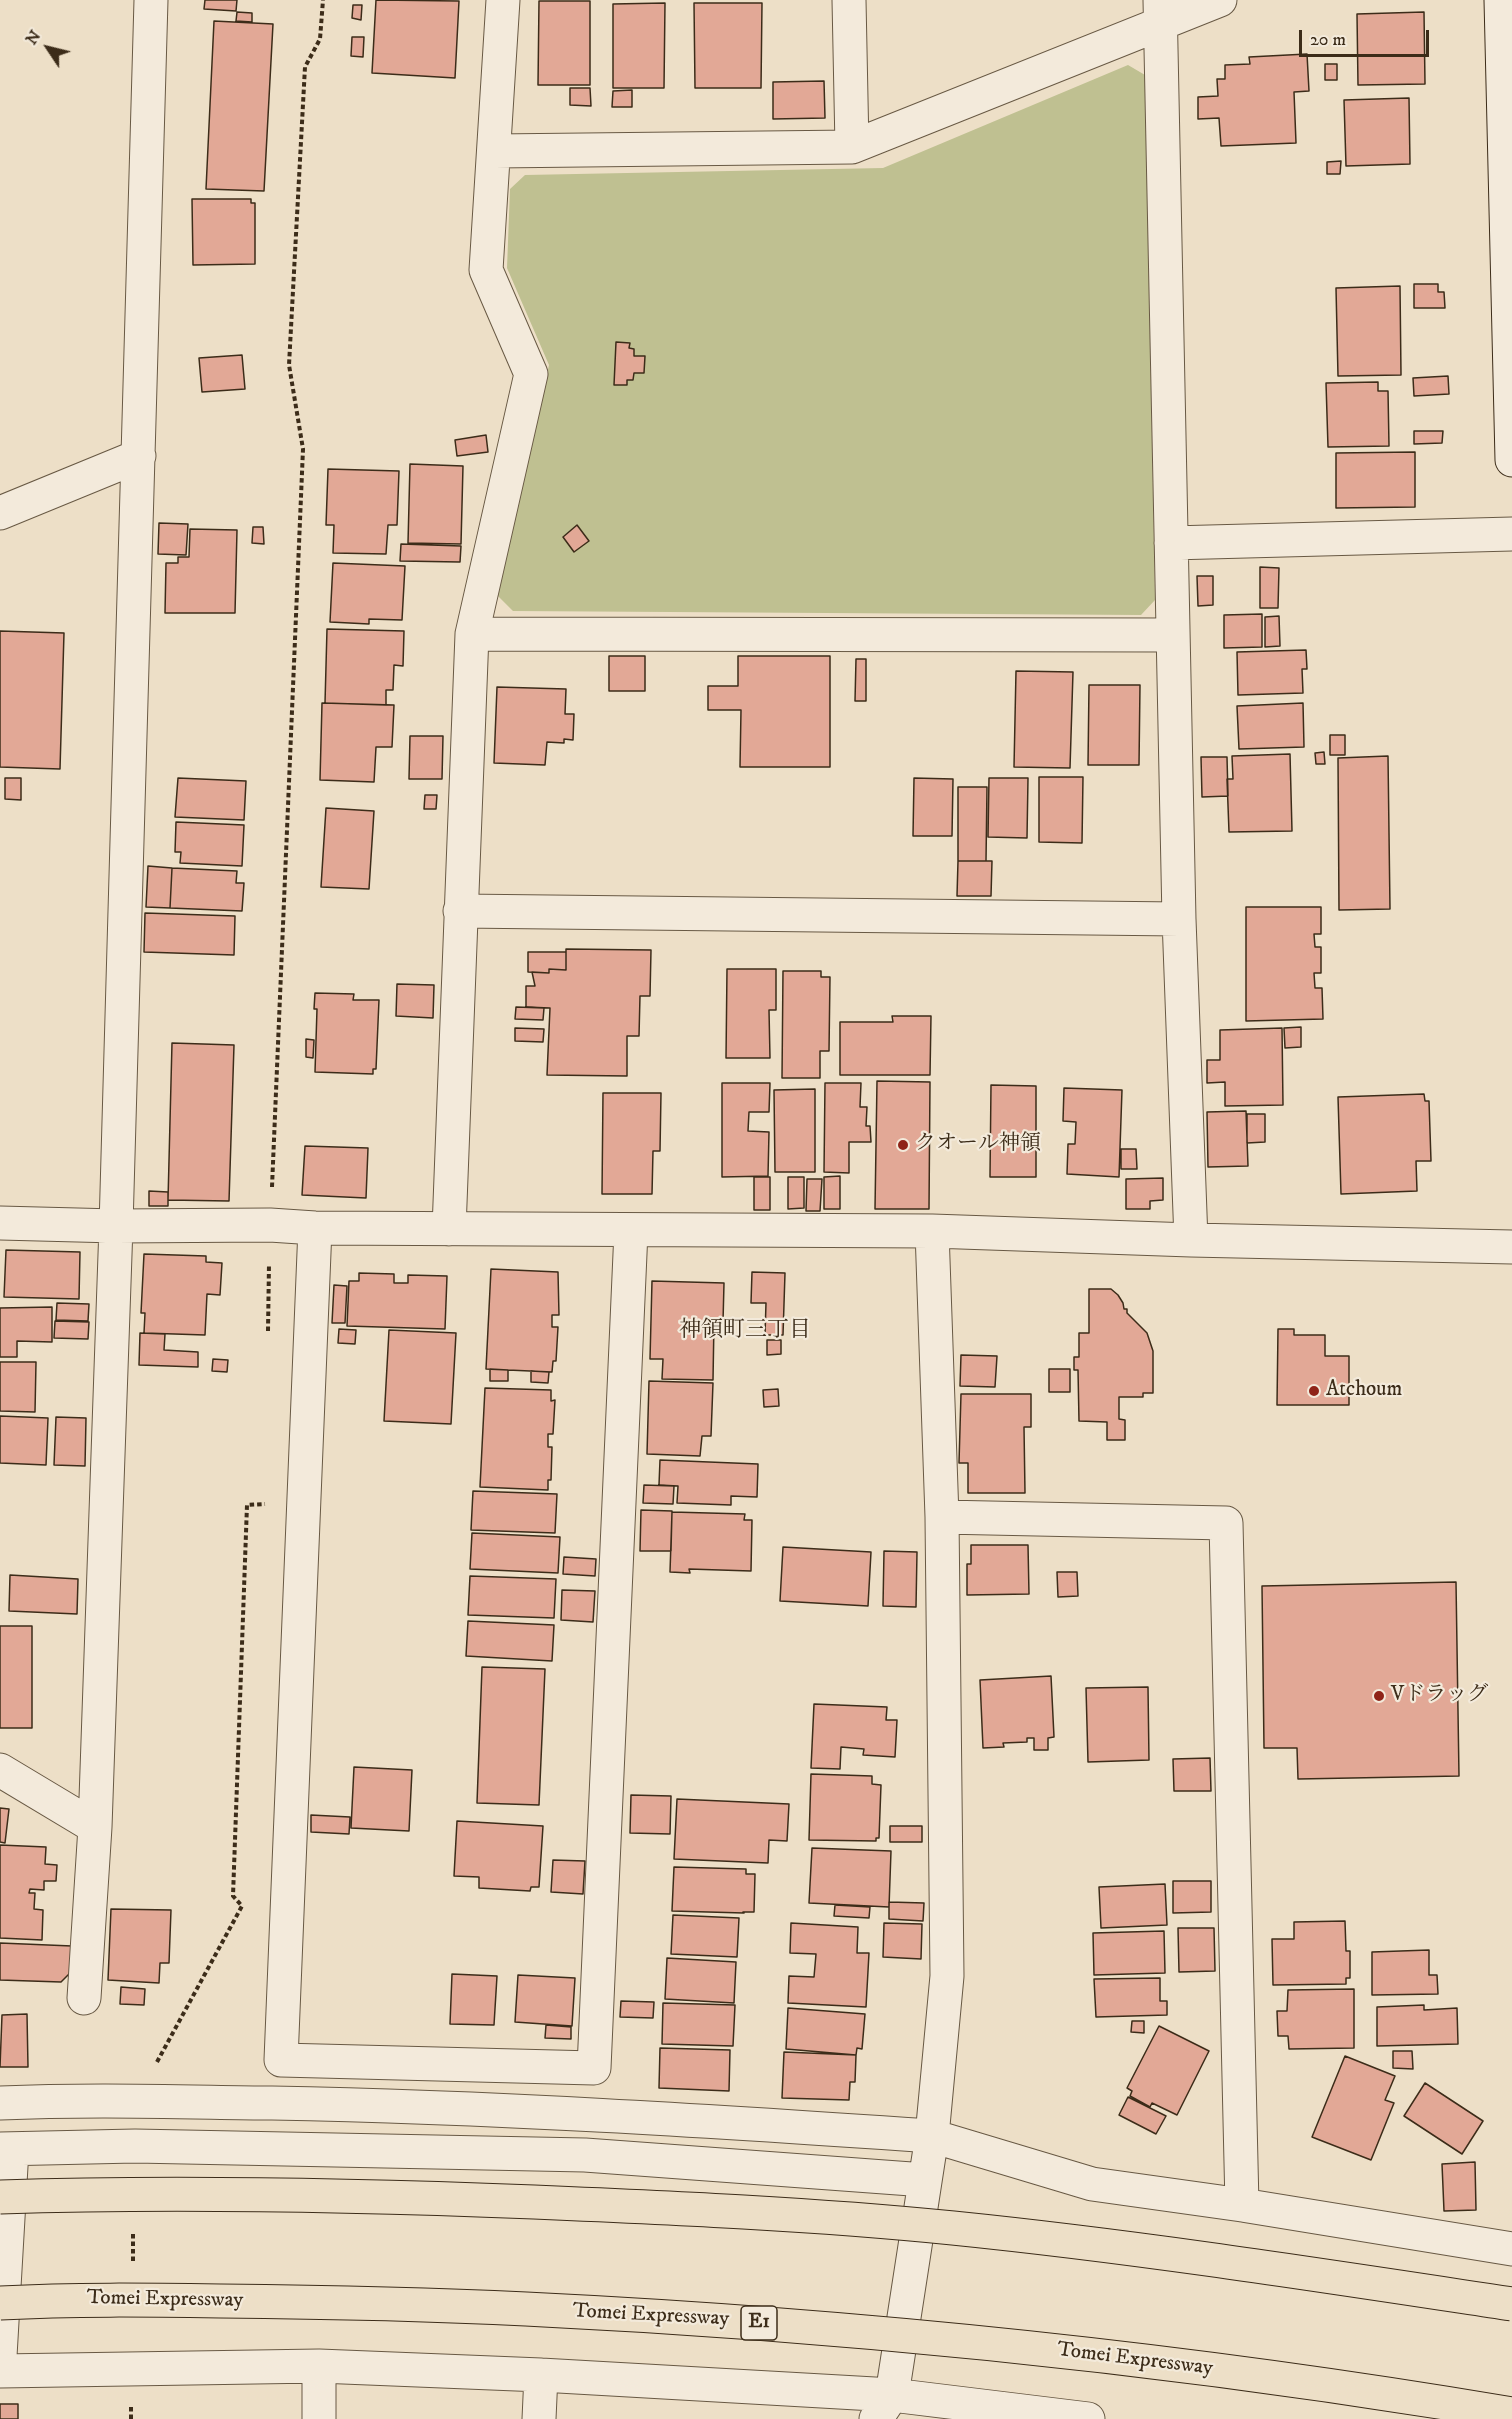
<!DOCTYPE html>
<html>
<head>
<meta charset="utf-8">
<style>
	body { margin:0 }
	#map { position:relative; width:1512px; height:2419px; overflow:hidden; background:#eddfc7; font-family:"IM FELL DW Pica",serif }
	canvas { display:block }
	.north { position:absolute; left:18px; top:18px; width:60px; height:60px; -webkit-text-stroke:4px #f3eadb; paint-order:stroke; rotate:305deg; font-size:16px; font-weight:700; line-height:24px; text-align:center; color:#3c2c19 }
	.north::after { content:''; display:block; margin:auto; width:21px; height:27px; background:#3c2c19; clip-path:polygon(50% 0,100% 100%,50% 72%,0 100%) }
	.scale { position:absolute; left:1299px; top:30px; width:130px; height:27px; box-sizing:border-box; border:3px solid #3c2c19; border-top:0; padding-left:8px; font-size:18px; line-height:21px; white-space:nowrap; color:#3c2c19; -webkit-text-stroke:4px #f3eadb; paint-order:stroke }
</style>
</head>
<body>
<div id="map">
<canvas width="1512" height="2419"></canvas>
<div class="north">N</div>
<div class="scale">20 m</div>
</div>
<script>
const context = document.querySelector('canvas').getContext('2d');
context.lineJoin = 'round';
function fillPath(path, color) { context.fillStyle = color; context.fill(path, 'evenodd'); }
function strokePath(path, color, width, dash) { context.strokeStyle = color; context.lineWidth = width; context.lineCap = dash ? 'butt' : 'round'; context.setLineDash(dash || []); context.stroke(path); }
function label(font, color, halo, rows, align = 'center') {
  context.font = font + ' "IM FELL DW Pica","Noto Serif JP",serif'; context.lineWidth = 4.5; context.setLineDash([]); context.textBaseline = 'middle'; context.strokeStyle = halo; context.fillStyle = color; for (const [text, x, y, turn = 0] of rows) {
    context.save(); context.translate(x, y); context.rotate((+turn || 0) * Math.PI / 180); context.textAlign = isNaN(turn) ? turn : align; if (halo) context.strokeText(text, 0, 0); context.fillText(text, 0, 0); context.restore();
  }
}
fillPath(new Path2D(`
	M1128,65L1145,75L1155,600L1141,615L513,611L498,596L549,365L507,268L510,189L525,175L883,168Z`), '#bfc091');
const building = new Path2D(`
	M205,0H237L236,11L204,9Z
	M376,0L459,1L455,78L372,73Z
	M539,1H590V85H538Z
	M665,3L664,88H613V4Z
	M694,3H762L761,88H695Z
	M353,5H362L361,20L352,18Z
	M237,12L252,13V22L236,21Z
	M1424,12L1425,84L1358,85L1357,14Z
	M214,21L273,24L264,191L206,189Z
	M352,37H364L363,57L351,56Z
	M1307,54L1309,91L1294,92L1296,143L1221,146L1219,118L1198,119V97L1218,96L1217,79H1225V65L1250,64L1249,57Z
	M1325,64H1337V80H1325Z
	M824,81L825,118L773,119V82Z
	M570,88H590L591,106L570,105Z
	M632,90V107H612L613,91Z
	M1409,98L1410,164L1346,166L1344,100Z
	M1341,161L1340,174H1327V162Z
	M192,199H251V203H255V264L193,265Z
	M1414,284H1438V292H1444L1445,308H1414Z
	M1400,286L1401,375L1338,376L1336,288Z
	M616,342L630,343L629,348L634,349V356H645L644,373H634L633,380H627V385H614Z
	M242,355L245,389L202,392L199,358Z
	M1448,376L1449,394L1414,396L1413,378Z
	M1378,382V391H1388L1389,446L1328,447L1326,383Z
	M1414,431H1443L1442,443L1414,444Z
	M486,435L488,452L457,456L455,440Z
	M1415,452V507L1336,508V453Z
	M410,464L463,466L461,544L408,543Z
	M328,469L399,471L397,525H388L386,554L333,553L334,525H326Z
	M159,523L188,524L186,555L158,554Z
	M577,525L589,541L574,552L563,537Z
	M253,527H263L264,544L252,543Z
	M190,529L237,530L235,613H165L166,563H178V557H189Z
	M401,544L461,546L460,562L400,561Z
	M333,563L405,566L402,620L369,619V624L330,622Z
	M1260,567L1279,568L1278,608H1260Z
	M1197,576H1213V605L1198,606Z
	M1262,614V647L1224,648V615Z
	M1279,616L1280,646L1265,647V617Z
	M327,629L404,631L403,666L394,665L393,690H386V705L325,703Z
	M0,631L64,633L60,769L0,767Z
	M1306,650L1307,669H1302L1303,693L1238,695L1237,652Z
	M609,656H645V691H609Z
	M738,656H830V767H740L741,710H708V686H738Z
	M856,659H866V701H855Z
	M1016,671L1073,672L1070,768L1014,767Z
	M1089,685H1140L1139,765H1088Z
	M497,687L566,689L565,714H574L573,740L564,739V743L547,742L545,765L494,763Z
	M322,703L394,705L392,747H376L374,782L320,780Z
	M1303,703L1304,747L1239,749L1237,706Z
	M1330,735H1345V755H1330Z
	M410,736H443L442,779H409Z
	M1324,752L1325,764H1316L1315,753Z
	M1290,754L1292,831L1229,832L1227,779H1233L1232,756Z
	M1388,756L1390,909L1339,910L1338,758Z
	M1201,757H1227L1228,796L1202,797Z
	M1039,777H1083L1082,843L1039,842Z
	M5,778H21V800L5,799Z
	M178,778L246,781L244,820L175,817Z
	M914,778L953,779L952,836H913Z
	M989,778H1028L1027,838L988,837Z
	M958,787H987L986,861H958Z
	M425,795H437L436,809H424Z
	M326,808L374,811L369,889L321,887Z
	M176,822L244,825L242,866L180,863L181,852H175Z
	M958,861H992L991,896H957Z
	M148,866L172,868L170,908L146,907Z
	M172,868L237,871L236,883H244L242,911L170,908Z
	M1246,907H1321V934H1314L1315,947H1321V973H1314L1315,988H1322L1323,1019L1246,1021Z
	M145,913L235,916L234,955L144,952Z
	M566,949L651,950L650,996H640L639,1036H627V1076L547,1075L550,1008L526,1007V986H535L532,972L549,973V969L566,970Z
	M528,952H566V970L549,969V973L528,972Z
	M727,969H776V1010H769L770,1058H726Z
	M783,971H821V977H830L829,1051H820V1078H782Z
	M397,984L434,985L433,1018L396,1016Z
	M315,993L354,994L353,1000H379L376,1069H373V1074L315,1072L317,1009H314Z
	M516,1007L544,1008L543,1020L515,1019Z
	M892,1016H931L930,1075H840V1022H893Z
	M1301,1027V1047L1285,1048L1284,1028Z
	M515,1028L544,1029L543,1042L515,1041Z
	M1282,1028L1283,1105L1225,1106V1082L1207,1083V1060H1220V1030Z
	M306,1039L314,1040L313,1058L306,1057Z
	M172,1043L234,1045L229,1201L168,1200Z
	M877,1081L930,1082L929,1209H875Z
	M722,1083H770L769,1112H749L748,1131L769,1132L768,1176L722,1177Z
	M825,1083H861L860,1107H867L866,1126H870L871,1142H849V1173L824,1172Z
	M991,1085L1036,1086V1177H990Z
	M1064,1088L1122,1090L1119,1177L1067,1174L1068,1144H1075L1076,1122L1063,1121Z
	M815,1089V1172H775L774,1090Z
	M603,1093H661L660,1151H653L652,1194H602Z
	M1424,1094L1425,1101H1429L1431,1161H1416L1417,1191L1341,1194L1338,1097Z
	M1246,1111L1248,1166L1208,1167L1207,1112Z
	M1247,1114H1265V1142L1247,1143Z
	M305,1146L368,1148L366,1198L302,1195Z
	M1121,1149H1136L1137,1169H1121Z
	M840,1176V1209H824V1177Z
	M754,1177H770V1210H754Z
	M788,1177H804V1208L788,1209Z
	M1163,1178V1200L1150,1201V1209H1126V1179Z
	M807,1179H822L820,1211H806Z
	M149,1191L168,1192V1206H149Z
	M6,1250L80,1252L79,1299L4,1297Z
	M144,1254L206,1256V1262L222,1263L220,1295L207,1294L205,1335L144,1333L145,1313H141Z
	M491,1269L558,1272L559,1315H552V1327H558L556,1361H553L552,1372L486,1369Z
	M752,1272L785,1273L783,1335H765L766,1303H751Z
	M359,1273L394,1274V1283H408V1275L447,1276L445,1329L347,1326L349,1281H359Z
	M652,1281L724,1283L723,1322H714L713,1380L662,1379L663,1359H650Z
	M334,1285L347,1286L345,1323H332Z
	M1089,1289H1111L1118,1295L1123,1303L1124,1309H1127V1313L1147,1333L1153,1351V1393H1143V1397H1119V1419L1125,1420V1440H1107V1422L1079,1421L1078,1370H1074V1357H1079V1333H1089Z
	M57,1303L89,1304L88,1321L56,1320Z
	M52,1307V1342L17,1341V1357H0V1308Z
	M55,1321L89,1322L88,1339L54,1338Z
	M339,1329L356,1330L355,1344L338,1343Z
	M1278,1329H1294V1335H1325V1356H1349V1405H1277Z
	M389,1330L456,1333L451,1424L384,1421Z
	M140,1333L165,1334L164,1350L198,1352V1367L139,1365Z
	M767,1340H781V1354L767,1355Z
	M961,1355L997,1356L995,1387L960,1386Z
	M213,1359L228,1360L227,1372L212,1371Z
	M0,1362H36L35,1412L0,1411Z
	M490,1369L508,1370V1381H490Z
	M1049,1369H1070V1392H1049Z
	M531,1371L549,1372L548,1383L531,1382Z
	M649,1381L713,1383L711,1436H702L700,1456L647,1454Z
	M485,1388L551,1390V1401L555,1400L553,1434H548V1447H552L551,1480H548V1490L480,1487Z
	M778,1389L779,1406L764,1407L763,1390Z
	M961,1394H1031V1427H1024L1025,1493H968V1463H959Z
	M0,1416L48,1418L46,1465L0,1463Z
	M56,1417L86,1418L85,1466L54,1465Z
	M660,1460L758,1464L757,1497L731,1496V1505L677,1503L678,1486L659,1485Z
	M644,1485L674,1486L673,1504L643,1503Z
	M473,1491L557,1494L555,1533L471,1530Z
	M641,1510L672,1511L671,1551H640Z
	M672,1512L745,1514L744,1520H752L751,1571L689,1569L690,1573L670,1572Z
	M472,1533L560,1537L558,1573L470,1569Z
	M971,1545H1028L1029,1594L967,1595V1564H971Z
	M783,1547L871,1552L868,1606L780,1601Z
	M884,1551L917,1552L916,1607L883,1606Z
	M564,1557L596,1559L595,1576L563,1574Z
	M1057,1572H1077L1078,1596L1058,1597Z
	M10,1575L78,1579L77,1614L9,1611Z
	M470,1576L556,1579L554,1618L468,1615Z
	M1456,1582L1459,1776L1298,1779L1297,1748H1264L1262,1586Z
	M562,1590L595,1591L593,1622L561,1620Z
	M468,1621L554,1625L552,1661L466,1656Z
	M0,1626H32V1728H0Z
	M482,1667L545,1669L539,1805L477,1803Z
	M1051,1676L1054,1737L1048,1738V1750H1034V1738H1027V1742L1003,1743L1004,1747L983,1748L980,1680Z
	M1148,1687L1149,1760L1088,1762L1086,1688Z
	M814,1704L887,1707L886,1720H897L895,1757L863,1755L864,1749L841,1747L840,1769L811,1768Z
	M1210,1758L1211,1791H1174L1173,1759Z
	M354,1767L412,1770L409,1831L351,1828Z
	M811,1774L872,1776V1784L881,1785L879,1838H876V1841L809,1840Z
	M631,1795L671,1796L670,1834L630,1833Z
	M677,1799L789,1804L787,1841L769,1840L768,1863L674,1859Z
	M0,1808L9,1809L5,1843L0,1842Z
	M311,1815L350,1817L349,1834L311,1832Z
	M457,1821L543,1826L539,1887H531L530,1891L479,1888V1877L454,1876Z
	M890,1826H922V1842H890Z
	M0,1845L46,1847L45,1864L57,1865L56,1881H44V1890L30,1889L29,1893H35L34,1909L43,1910L42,1940L0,1938Z
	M812,1848L891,1851L889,1907L809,1903Z
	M553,1860L585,1861L583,1894L551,1892Z
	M674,1867L746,1869V1874H755L754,1912H743L744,1913L672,1911Z
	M1173,1881H1211V1912L1173,1913Z
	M1165,1884L1167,1925L1101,1928L1099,1887Z
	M889,1902L924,1903L923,1921L889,1919Z
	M835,1905L870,1907L869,1918L834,1916Z
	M111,1909L171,1910L169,1963H160L159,1983L108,1980Z
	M673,1915L739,1918L737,1957L671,1954Z
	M1345,1921L1346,1951H1350V1978H1346V1984L1273,1985L1272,1939H1294V1922Z
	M791,1923L858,1927L857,1953H869L866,2007L788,2003L789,1976L814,1977L816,1954L790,1953Z
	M884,1923L922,1924L921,1959L883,1957Z
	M1178,1928H1214L1215,1971L1179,1972Z
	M1164,1931L1165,1973L1094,1975L1093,1933Z
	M0,1943L72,1946V1971L61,1982L0,1980Z
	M1429,1950V1975H1437L1438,1994L1372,1995V1952Z
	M667,1958L736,1962L734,2003L665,1999Z
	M452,1974L497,1976L494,2025L450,2024Z
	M518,1975L575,1978L572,2026L515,2022Z
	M1160,1978V2001H1167V2015L1096,2017L1094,1979Z
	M121,1987L145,1989L144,2005L120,2004Z
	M1354,1989V2048L1289,2049L1288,2036H1278L1277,2011H1287L1288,1990Z
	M621,2001L654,2002L653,2018L620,2017Z
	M663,2003L735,2005L733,2046L662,2044Z
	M1424,2005V2010L1457,2008L1458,2044L1377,2046V2007Z
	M788,2008L865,2014L862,2049L857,2048L856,2055L786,2049Z
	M27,2014L28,2067H0L2,2015Z
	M1132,2021H1144V2033L1131,2032Z
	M546,2025L571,2027V2039L545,2038Z
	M1159,2026L1209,2051L1177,2115L1152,2103L1150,2107L1130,2096L1132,2091L1127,2088Z
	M660,2048L730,2050L729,2091L659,2088Z
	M1393,2051H1412L1413,2069L1393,2068Z
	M784,2052L856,2055L855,2082H850L849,2100L782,2098Z
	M1345,2056L1395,2076L1385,2100L1394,2103L1371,2160L1312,2137Z
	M1425,2083L1483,2121L1462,2154L1404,2116Z
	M1128,2097L1166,2116L1156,2134L1119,2115Z
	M1475,2162L1476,2210L1444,2211L1442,2164Z
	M0,2404H18V2419H0Z`);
fillPath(building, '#e2a896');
strokePath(building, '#3c2c19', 1.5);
const minor = new Path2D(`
	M849,0L852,147
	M1160,0L1179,919L1191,1240
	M495,151L852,147L1220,0
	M0,513L139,456
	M1171,543L1512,534
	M472,634L1173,635
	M460,911L1179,919
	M0,1223L116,1226L270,1225L315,1228L932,1231L1191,1240L1512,1247
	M315,1228L281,2060L594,2068L631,1231
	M449,1229L472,634L531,374L486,270L503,0
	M942,1517L1226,1523L1242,2205
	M0,1770L95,1827
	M84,1998L95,1827L116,1226L151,0
	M932,2136L1092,2184L1242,2205L1512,2249
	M0,2149L135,2146L585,2155L925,2180
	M0,2356L12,2149
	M0,2371L319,2366L541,2375L892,2395L1088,2419
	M319,2419V2366
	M539,2419L541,2375
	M876,2419L892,2395L932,2136L947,1976L942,1517L932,1231`);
const tertiary = new Path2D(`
	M0,2103C91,2099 181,2102 272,2103C492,2107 712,2121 932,2136`);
const secondary = new Path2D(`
	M1501,0L1512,460`);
strokePath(minor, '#685944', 35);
strokePath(tertiary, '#685944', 35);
strokePath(secondary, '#3c2c19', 35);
strokePath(new Path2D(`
	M272,1187L303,449L289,365L305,67L320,39L323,0
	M268,1331L269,1264
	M157,2062L242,1906L233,1896L247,1505L265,1504
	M133,2261V2233
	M131,2407V2419`), '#3c2c19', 4, [4.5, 3]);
strokePath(minor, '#f3eadb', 33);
strokePath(tertiary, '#f3eadb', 33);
strokePath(secondary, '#f3eadb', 33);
const motorwayBridge = new Path2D(`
	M0,2197C178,2191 356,2195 534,2202C674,2208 813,2214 953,2228C1140,2247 1326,2276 1512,2304
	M0,2303C74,2299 147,2300 221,2301C323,2302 425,2304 526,2309C856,2325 1186,2359 1512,2414`);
strokePath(motorwayBridge, '#3c2c19', 35, []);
strokePath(motorwayBridge, '#eddfc7', 33);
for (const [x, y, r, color] of [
	[903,1145,6,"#8f2418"],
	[1314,1391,6,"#8f2418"],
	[1379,1696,6,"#8f2418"]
]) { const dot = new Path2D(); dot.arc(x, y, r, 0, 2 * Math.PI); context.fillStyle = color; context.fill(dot); strokePath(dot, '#f3eadb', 2); }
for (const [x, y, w] of [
	[759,2323,36]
]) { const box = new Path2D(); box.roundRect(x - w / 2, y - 17, w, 34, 4.5); context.fillStyle = '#f3eadb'; context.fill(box); strokePath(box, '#3c2c19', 1.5); }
label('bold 20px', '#3c2c19', null, [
	["E1",759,2323]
]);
label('21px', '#3c2c19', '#f3eadb', [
	["クオール神領",915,1145],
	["Atchoum",1326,1391],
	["Vドラッグ",1391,1696]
], 'left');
label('21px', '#3c2c19', '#f3eadb', [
	["Tomei Expressway",165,2300,1],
	["Tomei Expressway",651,2316,3],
	["Tomei Expressway",1135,2360,7]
]);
label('22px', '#3c2c19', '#f3eadb', [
	["神領町三丁目",745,1331]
]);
</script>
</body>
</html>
